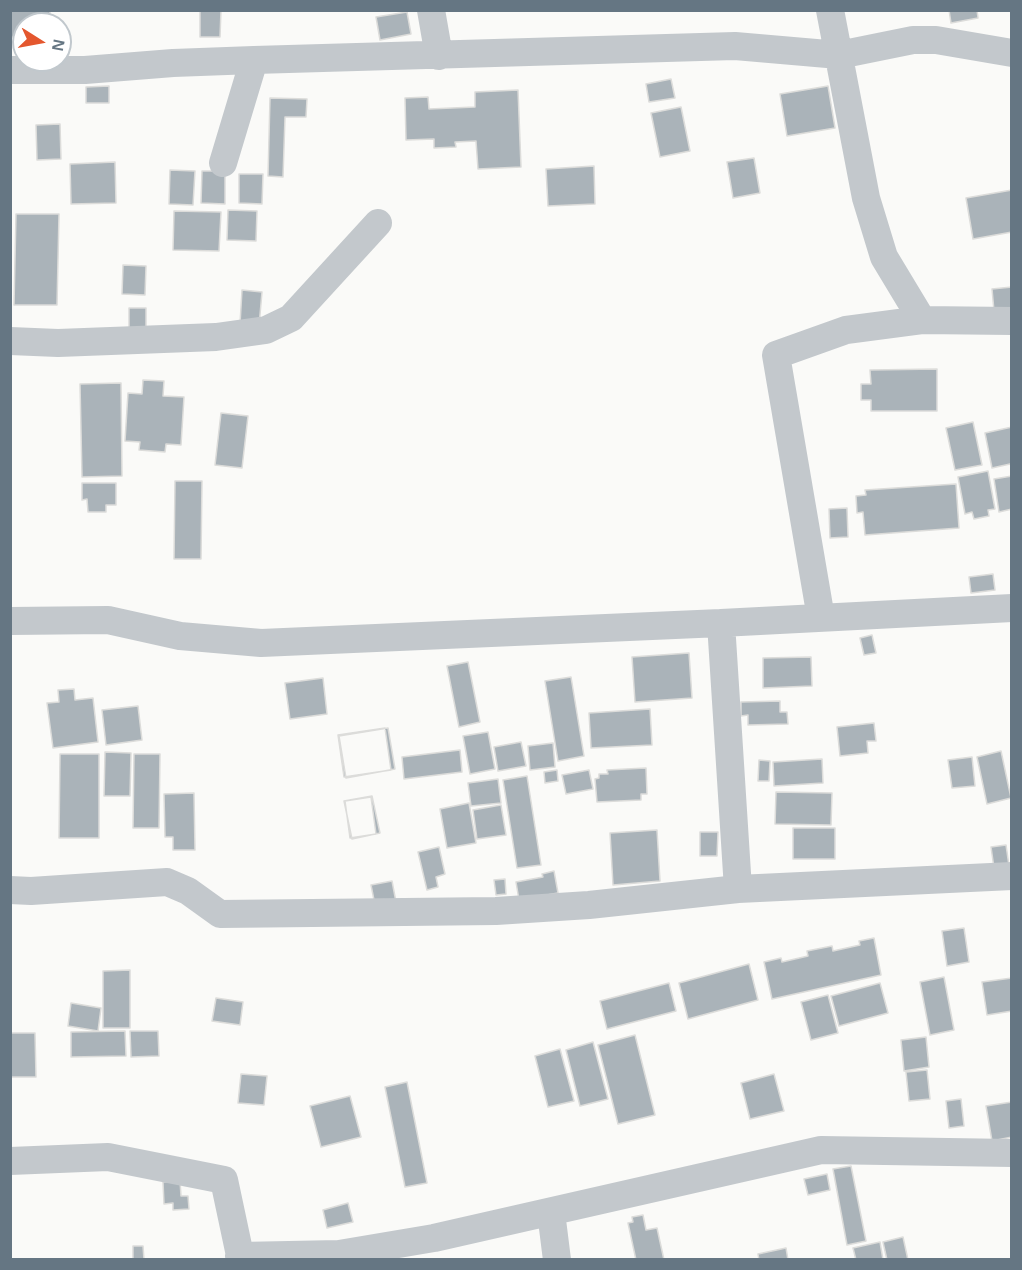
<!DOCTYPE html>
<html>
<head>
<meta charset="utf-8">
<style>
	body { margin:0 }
	#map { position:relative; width:1022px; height:1270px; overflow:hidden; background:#fafaf8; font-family:Helvetica,sans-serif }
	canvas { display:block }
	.frame { position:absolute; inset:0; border:12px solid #657683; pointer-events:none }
	.north { position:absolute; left:12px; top:12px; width:60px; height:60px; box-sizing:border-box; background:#fff; border:2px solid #c1c8cd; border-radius:50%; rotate:101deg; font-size:16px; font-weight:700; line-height:24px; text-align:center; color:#657683 }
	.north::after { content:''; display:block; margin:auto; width:21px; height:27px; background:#e4572e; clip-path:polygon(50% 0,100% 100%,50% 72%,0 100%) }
</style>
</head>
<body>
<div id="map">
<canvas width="1022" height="1270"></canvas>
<div class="frame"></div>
<div class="north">N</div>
</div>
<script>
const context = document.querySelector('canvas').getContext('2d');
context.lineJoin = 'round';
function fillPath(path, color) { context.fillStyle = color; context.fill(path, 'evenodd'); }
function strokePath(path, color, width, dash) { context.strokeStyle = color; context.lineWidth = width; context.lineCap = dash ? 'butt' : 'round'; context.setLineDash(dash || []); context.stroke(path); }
const building = new Path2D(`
	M10,10H50V24H24V38L10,37Z
	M200,10H221L220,37H200Z
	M949,10H977L978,18L951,23Z
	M407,12L411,34L380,40L376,17Z
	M671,79L675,98L649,102L646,84Z
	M109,86V103H86V87Z
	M828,86L835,128L787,136L780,94Z
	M518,90L521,167L478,169L476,141L455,142L456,147L434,148V139L406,140L405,98L428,97L429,109L475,107V92Z
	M270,98L307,99L306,117H285L283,177L268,176Z
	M681,107L690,151L660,157L651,113Z
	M60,124L61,159L37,160L36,125Z
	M754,158L760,193L733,198L727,162Z
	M115,162L116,203L71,204L70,164Z
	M594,166L595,204L548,206L546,169Z
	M170,170L195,171L193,205L169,204Z
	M202,171H225V204L201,203Z
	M239,174H263L262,204L239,203Z
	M1012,190V232L973,239L966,198Z
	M228,210L257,211L256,241L227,240Z
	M174,211L221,212L219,251L173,250Z
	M16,214H59L57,305H14Z
	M123,265L146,266L145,295L122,294Z
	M1012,287V309L994,311L992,289Z
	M242,290L262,292L259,326L240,324Z
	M129,308H146V332H129Z
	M937,369V411H871V400H861V384H871L870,370Z
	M143,380L164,381L163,396L184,397L181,445L166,444L165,452L139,450L140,442L125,441L128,393L142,394Z
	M121,383L122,476L82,477L80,384Z
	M221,413L248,416L242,468L215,465Z
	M973,422L982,465L955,470L946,428Z
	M1012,427V468L1010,464L992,468L985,433Z
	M988,471L995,509L988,510L989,516L974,519L972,512L965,514L958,477Z
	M1012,476V509L999,512L994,479Z
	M175,481H202L201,559H174Z
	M82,483H116V505H106V512H88L87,499L82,500Z
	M956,484L959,528L865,535L863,512L857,513L856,496L866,495L865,490Z
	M847,508L848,537L830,538L829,509Z
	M993,574L995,590L971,593L969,577Z
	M872,635L876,653L864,655L860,638Z
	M689,653L692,698L635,702L632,657Z
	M811,657L812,686L763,688V658Z
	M468,662L480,722L459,727L447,666Z
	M571,677L584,756L558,761L545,681Z
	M323,678L327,714L290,719L285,683Z
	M74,689L75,700L93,698L98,742L53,748L47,703L59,702L58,690Z
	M780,701V712H787L788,724L748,725V715L741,716V702Z
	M138,706L142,740L106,745L102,710Z
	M650,709L652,745L591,748L589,713Z
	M874,723L876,741H867L868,753L840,756L837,727Z
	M385,728L391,770L344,777L338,735Z
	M388,728L395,769L346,778L339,736Z
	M488,732L495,769L470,774L463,736Z
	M521,742L526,766L498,771L494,747Z
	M553,743L555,767L530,770L528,746Z
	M460,750L462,772L404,779L402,757Z
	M1001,751L1011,798L987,804L977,757Z
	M105,752L131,753L130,796H104Z
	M60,754H99V838H59Z
	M134,754H160L159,828H133Z
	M972,757L975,786L952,788L948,760Z
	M822,759L823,783L774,786L773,762Z
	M759,760L770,761L769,781H758Z
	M646,768L647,794H641V800L597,802L595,779L599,778V774H608L607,770Z
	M557,770L558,781L545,783L544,772Z
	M589,770L593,789L566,794L562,775Z
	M527,776L541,865L517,868L503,780Z
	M498,779L501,803L471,806L468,783Z
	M776,792L832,793L831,825L775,824Z
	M194,793L195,850H173V837H165L164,794Z
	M372,796L380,833L352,839L344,801Z
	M371,797L376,834L350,838L345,801Z
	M469,803L476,843L447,848L440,809Z
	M501,805L506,835L477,839L473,810Z
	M793,828H835V859H793Z
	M657,830L660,881L613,885L610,833Z
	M700,832H718L717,856H700Z
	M1006,845L1009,866L994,868L991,847Z
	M439,847L445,874L436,877L438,887L427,890L418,852Z
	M554,871L558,893L519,900L516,882L543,877L542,874Z
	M505,879L506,894L496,895L494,880Z
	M392,881L396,902L375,905L371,885Z
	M964,928L969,962L947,966L942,931Z
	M874,938L881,975L772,999L764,962L781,958L782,962L808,956L807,951L832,946L833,951L860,945L859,941Z
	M749,964L758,1000L688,1019L679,983Z
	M130,970V1028H103V971Z
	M944,977L954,1030L930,1035L920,982Z
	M1012,978V1011L987,1015L982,982Z
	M669,983L676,1011L607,1029L600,1001Z
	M880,983L888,1013L839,1026L831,996Z
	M828,995L838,1033L811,1040L801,1002Z
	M216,998L243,1002L240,1025L212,1021Z
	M71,1003L101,1008L98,1031L68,1026Z
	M125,1031L126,1056L71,1057V1032Z
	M130,1031H158L159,1056L131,1057Z
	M10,1033H35L36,1077H10Z
	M635,1035L655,1115L618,1124L598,1045Z
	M926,1037L929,1067L904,1071L901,1040Z
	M593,1042L608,1099L580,1106L566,1050Z
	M560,1049L574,1101L548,1107L535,1056Z
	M927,1070L930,1099L909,1101L906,1072Z
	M241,1074L267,1076L264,1105L238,1103Z
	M774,1074L784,1111L750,1119L741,1083Z
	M407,1082L427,1183L405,1187L385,1087Z
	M350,1096L361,1137L321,1147L310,1106Z
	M961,1099L964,1126L949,1128L946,1101Z
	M1012,1102V1137L992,1141L986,1106Z
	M851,1166L866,1241L847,1245L833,1169Z
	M827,1174L830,1190L808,1195L804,1179Z
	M180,1181L181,1196H188L189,1209L173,1210V1203L164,1204L163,1182Z
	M348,1203L353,1222L327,1228L323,1210Z
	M643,1215L646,1230L657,1228L664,1260H636L628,1223L633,1222L632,1217Z
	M903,1237L908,1260H887L883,1242Z
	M880,1242L883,1260H856L853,1248Z
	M133,1246H143L144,1260H133Z
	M786,1248L788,1260H759L758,1254Z`);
fillPath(building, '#aab3b9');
strokePath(building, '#dcdcda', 1.5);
strokePath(new Path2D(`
	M431,10L439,56
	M830,10L866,198L884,257L922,320
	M10,70H85L173,63L254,60L735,46L839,55L913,40H936L1012,53
	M223,163L254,60
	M10,341L58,343L216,337L266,330L291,318L378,223
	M821,618L776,355L846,330L922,320L1012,321
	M10,621L108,620L180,636L261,643L721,623L1012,608
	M721,623L738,889
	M10,890L31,891L167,882L188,891L220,914L496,911L589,905L738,889L1012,876
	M10,1161L108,1157L224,1180L241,1260
	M551,1212L557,1260
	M239,1256L339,1254L434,1238L821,1150L1012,1153`), '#c3c8cc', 28);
</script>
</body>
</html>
